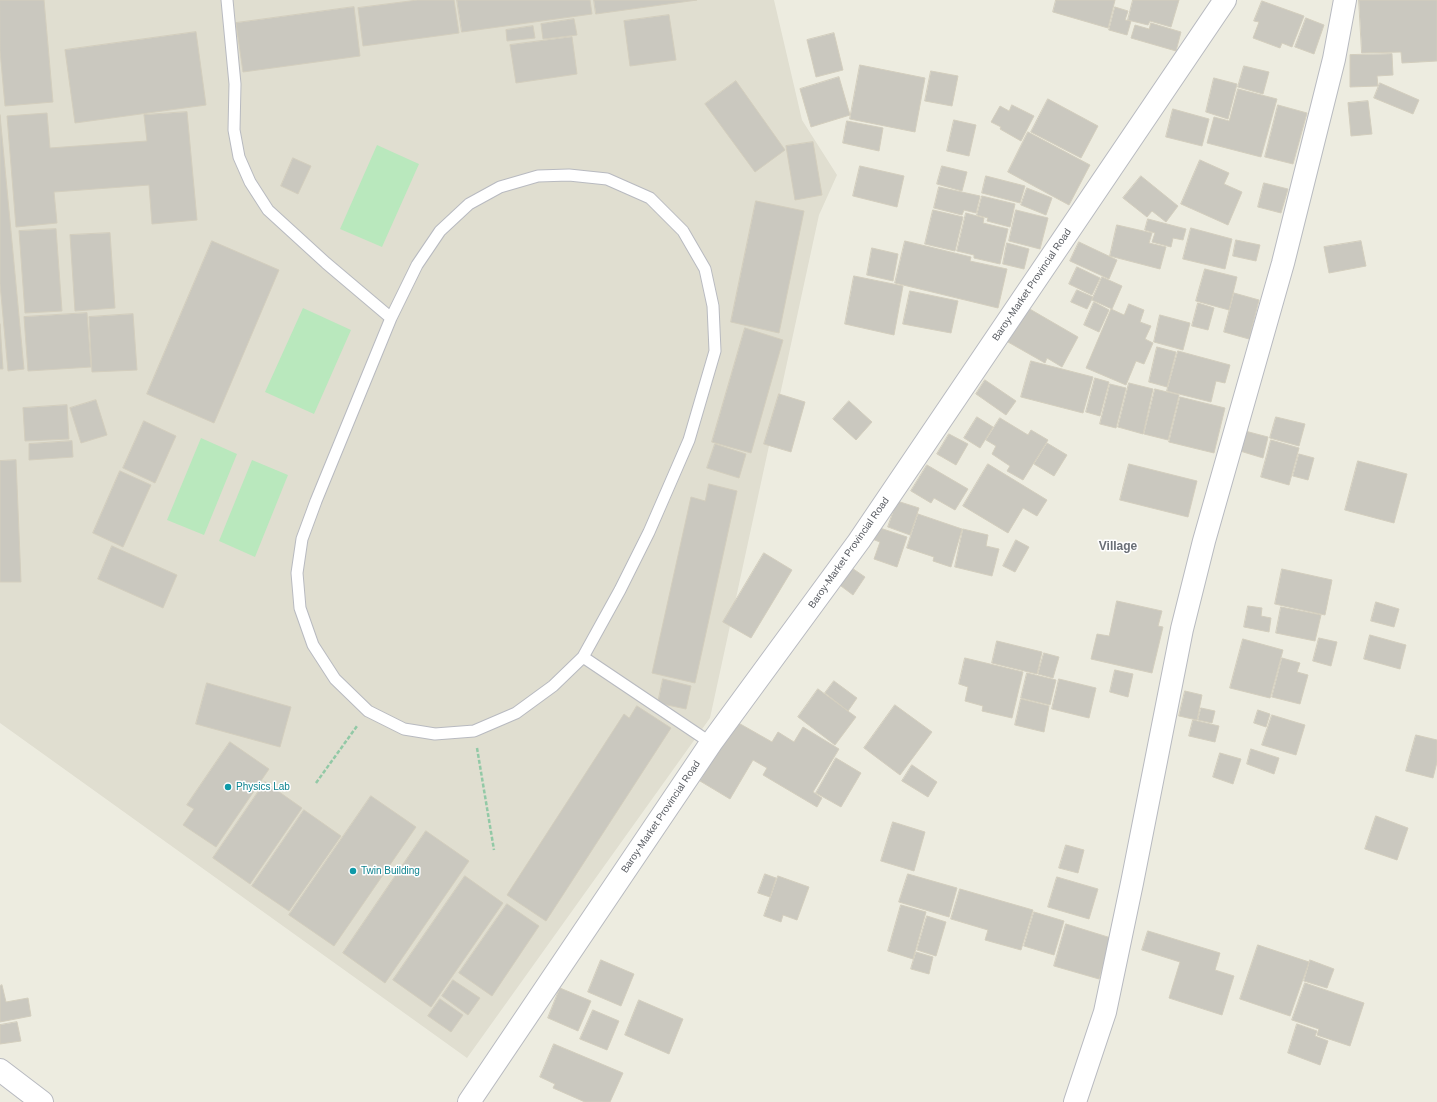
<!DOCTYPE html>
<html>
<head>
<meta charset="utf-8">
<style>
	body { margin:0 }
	canvas { display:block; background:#edece0 }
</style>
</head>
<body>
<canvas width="1437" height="1102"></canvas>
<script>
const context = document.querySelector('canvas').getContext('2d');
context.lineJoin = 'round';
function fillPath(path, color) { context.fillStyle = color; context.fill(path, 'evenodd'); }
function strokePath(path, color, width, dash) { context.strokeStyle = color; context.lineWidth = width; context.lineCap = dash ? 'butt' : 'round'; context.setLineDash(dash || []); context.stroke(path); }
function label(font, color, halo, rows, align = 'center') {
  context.font = font + ' Helvetica,sans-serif'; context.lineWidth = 3; context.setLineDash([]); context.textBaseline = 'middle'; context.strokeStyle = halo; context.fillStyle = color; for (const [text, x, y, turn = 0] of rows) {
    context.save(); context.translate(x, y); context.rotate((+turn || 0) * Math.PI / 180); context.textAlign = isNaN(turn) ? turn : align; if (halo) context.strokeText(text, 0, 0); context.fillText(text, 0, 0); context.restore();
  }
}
fillPath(new Path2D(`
	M0,0H774L802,120L837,175L819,215L710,718L467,1058L0,723Z`), '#e0ded0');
fillPath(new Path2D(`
	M377,145L419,164L382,247L340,229Z
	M303,308L351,330L314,414L265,392Z
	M201,438L237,454L204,535L167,520Z
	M252,460L288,475L255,557L219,541Z`), '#b9e8bd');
const building = new Path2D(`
	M0,0H44L53,102L5,106L0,51Z
	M418,0H454L459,33L363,46L358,8Z
	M457,0H590L592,14L462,32Z
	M594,0H697L596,14Z
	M1056,0H1115L1108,28L1053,12Z
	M1133,0H1179L1171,27L1150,21L1148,25L1128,20Z
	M1359,0H1437V61L1402,63L1401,52L1362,53Z
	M1262,1L1304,16L1292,47L1282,43L1280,48L1253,38L1259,22L1254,21Z
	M354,7L360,56L243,72L236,23Z
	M1115,7L1128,11L1125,20L1131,21L1127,35L1109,30Z
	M669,15L676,60L630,66L624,21Z
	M1306,18L1324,25L1314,54L1295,47Z
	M574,19L577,35L543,39L541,24Z
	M1151,23L1181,32L1176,51L1131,38L1135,25L1149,29Z
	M533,26L535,38L507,41L506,30Z
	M196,32L206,105L75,123L65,50Z
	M834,33L843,70L816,77L807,40Z
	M572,37L577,74L516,83L510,45Z
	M1392,54L1393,75L1377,76L1378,86L1350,87V55Z
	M860,65L925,78L915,132L850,119Z
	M1244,66L1269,72L1263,94L1238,87Z
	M931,71L958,76L952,106L925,101Z
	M839,77L850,115L811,127L800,89Z
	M1214,78L1237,84L1228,119L1206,112Z
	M736,81L785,150L755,172L705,104Z
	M1380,83L1419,100L1413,114L1374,98Z
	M1238,89L1277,99L1261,157L1207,143L1214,117L1229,121Z
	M1048,99L1098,126L1081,158L1031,132Z
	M1368,101L1372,134L1351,136L1348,103Z
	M1012,105L1034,116L1021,141L1000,129L1001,127L991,122L1000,106L1009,111Z
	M1278,105L1307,113L1293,164L1265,157Z
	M1173,109L1209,119L1202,146L1166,137Z
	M187,112L197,220L152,224L149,185L54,192L57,223L16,227L7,116L47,113L50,148L147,141L144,115Z
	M0,115L24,369L8,371L0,284Z
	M954,120L976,125L969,156L947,151Z
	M847,121L883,128L879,151L843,143Z
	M1028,132L1090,165L1069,205L1008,172Z
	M813,142L822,195L795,200L786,146Z
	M293,158L311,166L298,194L281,186Z
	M1200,160L1229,173L1224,184L1242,192L1228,225L1181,204Z
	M860,166L904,176L897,207L853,196Z
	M942,166L967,172L962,191L937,184Z
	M986,176L1025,186L1020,203L982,193Z
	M1141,176L1178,206L1166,222L1152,211L1147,217L1123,198Z
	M1264,183L1288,189L1281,213L1258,207Z
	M939,187L980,196L976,213L964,210L962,215L934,208Z
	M1027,188L1052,198L1046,215L1021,205Z
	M982,196L1015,204L1010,227L987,221L988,218L977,215Z
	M756,201L804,211L779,333L731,322Z
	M933,210L963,217L955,251L925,244Z
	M1016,210L1048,218L1040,249L1009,241Z
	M966,213L984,218L983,223L1008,229L1000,264L974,258V255L957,251Z
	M1148,219L1186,229L1183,240L1173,238L1171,247L1152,242L1155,233L1145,230Z
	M1117,225L1152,233L1149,243L1166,247L1160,269L1110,256Z
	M1191,228L1232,239L1225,269L1183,259Z
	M56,229L62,311L25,313L19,231Z
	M110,233L115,308L75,311L70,235Z
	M1236,240L1260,245L1256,261L1233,256Z
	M212,241L279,270L214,423L147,394Z
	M905,241L971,257L970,261L1007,269L998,308L895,283Z
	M1361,241L1366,266L1329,273L1324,247Z
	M1079,242L1117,260L1109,279L1070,261Z
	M1007,243L1029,249L1024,269L1003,264Z
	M872,248L898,254L893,281L867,275Z
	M1077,267L1100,278L1092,295L1069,284Z
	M1205,269L1237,277L1229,310L1196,301Z
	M854,276L903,286L894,335L845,324Z
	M1102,277L1122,286L1112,309L1092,300Z
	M1077,290L1093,297L1087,309L1071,302Z
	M910,291L958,301L951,333L903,324Z
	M1234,293L1259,300L1249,339L1224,332Z
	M1094,302L1109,310L1099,332L1084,325Z
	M1198,303L1214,308L1208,330L1192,326Z
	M1129,304L1144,310L1140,322L1151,326L1145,339L1153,343L1144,364L1136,361L1126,385L1086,368L1111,309L1124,315Z
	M1028,308L1078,337L1062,367L1047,358L1045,363L1008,342Z
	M87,313L91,367L28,371L24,317Z
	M133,314L137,370L92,372L89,317Z
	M1160,315L1190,323L1183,350L1154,342Z
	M0,324L3,369H0Z
	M745,328L783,340L751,453L712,442Z
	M1157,347L1176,352L1167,387L1149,382Z
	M1178,351L1230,365L1225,383L1216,381L1211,402L1167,391Z
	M1031,361L1093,377L1083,413L1021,397Z
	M1095,378L1109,382L1100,416L1086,412Z
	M985,380L1016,401L1006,415L976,394Z
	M1129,383L1153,389L1143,434L1118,427Z
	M1110,384L1126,388L1116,428L1100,424Z
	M1155,389L1179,395L1168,440L1144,434Z
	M779,394L805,402L791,452L764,444Z
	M1180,397L1225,408L1214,453L1169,442Z
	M96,400L107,435L81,443L70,408Z
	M849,401L872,422L856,440L833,419Z
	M67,405L69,439L25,441L23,408Z
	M977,417L993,427L980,448L964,438Z
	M1276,417L1305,424L1299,446L1270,438Z
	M1000,418L1028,435L1031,430L1048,440L1023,480L1007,471L1010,466L992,454L996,446L986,440Z
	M144,421L176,436L155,483L123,468Z
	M1245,431L1268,437L1263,458L1240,451Z
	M949,434L968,444L956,465L937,454Z
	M1271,440L1299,448L1289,485L1261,477Z
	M72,441L73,457L29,460V444Z
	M1047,443L1067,455L1054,476L1034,464Z
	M715,444L746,454L739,478L707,468Z
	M1299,454L1314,458L1308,480L1293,476Z
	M16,460L21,582H0V461Z
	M1358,461L1407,474L1394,523L1345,510Z
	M988,464L1047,500L1037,516L1023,508L1008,533L963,506Z
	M1129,464L1197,481L1188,517L1120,500Z
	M927,465L968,489L955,510L934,498L931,503L911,491Z
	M120,471L151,485L123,547L93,533Z
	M709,484L737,491L695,683L652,673L691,497L705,501Z
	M897,501L919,508L910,535L888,527Z
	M918,514L962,529L951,567L933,561L934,557L907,548Z
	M877,527L907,537L897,567L874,559L880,542L872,539Z
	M963,529L988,535L986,546L999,549L992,576L955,567Z
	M1016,540L1029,547L1015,572L1003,566Z
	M112,546L177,575L163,608L98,579Z
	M764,553L792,570L751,638L723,622Z
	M849,566L865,577L853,595L837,583Z
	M1282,569L1332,580L1325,615L1275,604Z
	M1117,601L1162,611L1158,626L1163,627L1152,673L1091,659L1097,634L1109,636Z
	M1376,602L1399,609L1394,627L1371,621Z
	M1248,606L1262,608L1261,616L1271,618L1269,632L1244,627Z
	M1281,607L1321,615L1315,641L1276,633Z
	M1370,635L1406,645L1400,669L1364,659Z
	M1319,638L1337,642L1331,666L1313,661Z
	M1243,639L1283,650L1270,698L1230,688Z
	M997,641L1042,652L1037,674L992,663Z
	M1044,653L1059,657L1053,678L1038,674Z
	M965,658L1023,672L1012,718L982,711L983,706L965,701L968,687L959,684Z
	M1282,658L1300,663L1297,672L1308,675L1300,704L1272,697Z
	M1115,670L1133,674L1128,697L1110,692Z
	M1027,673L1056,680L1050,705L1021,698Z
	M663,679L691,686L686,709L658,703Z
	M1059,679L1096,688L1089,718L1052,709Z
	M834,681L857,698L848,711L825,693Z
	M207,683L291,707L280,747L196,724Z
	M818,689L856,717L835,745L798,717Z
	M1185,691L1202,695L1197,720L1179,716Z
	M1021,699L1049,706L1044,732L1015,725Z
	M895,705L932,732L900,775L864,748Z
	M637,706L671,728L546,921L507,895L624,714L629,718Z
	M1201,708L1215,711L1212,723L1198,720Z
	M1258,710L1270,714L1266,727L1254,723Z
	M1272,715L1305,725L1296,755L1262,745Z
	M1193,720L1219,726L1215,742L1189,736Z
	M735,721L772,742L778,732L794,742L803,727L839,749L813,792L822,798L817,807L763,775L767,768L753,760L730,799L700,781Z
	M1416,735L1437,740V762L1433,778L1406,771Z
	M230,742L269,769L216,847L183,825L194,809L187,805Z
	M1251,749L1279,758L1274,774L1247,764Z
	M1220,753L1241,759L1233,784L1213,777Z
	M836,758L861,773L841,807L816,793Z
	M912,765L937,782L928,797L902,781Z
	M265,782L302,808L250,884L213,858Z
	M371,796L416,827L334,946L289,915Z
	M304,810L341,836L289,911L252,886Z
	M1376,816L1408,828L1397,860L1365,849Z
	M893,822L925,832L914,871L881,861Z
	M426,831L469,861L385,983L343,953Z
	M1066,845L1084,850L1078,873L1059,868Z
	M765,874L776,878L770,897L758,893Z
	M908,874L957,888L949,917L899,902Z
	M465,876L503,903L431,1007L393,980Z
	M778,876L809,887L797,920L783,915L781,922L764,916Z
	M1057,877L1098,889L1089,919L1048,907Z
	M960,889L1033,910L1021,950L985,940L988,930L951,919Z
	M507,904L539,926L492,996L459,973Z
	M901,905L926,912L913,959L888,951Z
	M1034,912L1064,921L1054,955L1024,946Z
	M927,916L946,922L936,956L917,950Z
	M1066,924L1111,938L1099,979L1054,966Z
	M1148,931L1220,953L1215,970L1234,976L1222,1015L1169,998L1180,962L1142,950Z
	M1258,945L1309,962L1290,1016L1240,999Z
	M916,952L933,957L929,974L911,969Z
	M601,960L634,974L621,1006L588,992Z
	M1310,960L1334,969L1327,988L1304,981Z
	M453,980L480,998L468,1015L442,996Z
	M1305,983L1364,1003L1350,1046L1317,1035L1319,1029L1292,1020Z
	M2,985L6,1002L28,998L31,1016L0,1022V986Z
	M560,988L591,1001L578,1031L548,1018Z
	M440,999L463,1015L451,1032L428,1016Z
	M639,1000L683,1019L669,1054L625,1035Z
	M593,1010L619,1021L607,1050L580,1039Z
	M17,1022L21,1041L0,1044V1025Z
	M1297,1024L1317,1031L1315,1036L1328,1041L1320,1065L1288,1053Z
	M554,1044L623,1073L610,1102H585L553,1088L555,1084L540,1077Z`);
fillPath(building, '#cac8bf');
strokePath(building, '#d3cebe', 1);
const service = new Path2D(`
	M227,0L235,84L234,130L239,157L250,182L268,210L326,263L391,318
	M569,175L607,179L650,198L683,231L705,269L713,306L715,351L689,440L649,532L620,590L583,657L553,686L516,713L474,731L435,734L404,729L368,711L335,679L313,645L300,608L297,573L302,539L316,501L391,318L417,265L440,231L469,204L500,187L538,176Z
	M583,657L711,743`);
const minor = new Path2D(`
	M0,1070L42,1102
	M1075,1102L1105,1012L1132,883L1182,629L1204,541L1283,263L1334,59L1345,0`);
const tertiary = new Path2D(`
	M469,1102L711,743L859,541L1225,0`);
strokePath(service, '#b8bac0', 13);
strokePath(minor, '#b8bac0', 24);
strokePath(tertiary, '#b8bac0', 24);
strokePath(new Path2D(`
	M477,748L494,850
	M316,783L357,726`), '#92c9a6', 2.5, [4, 2]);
strokePath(service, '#fff', 11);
strokePath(minor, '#fff', 22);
strokePath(tertiary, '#fff', 22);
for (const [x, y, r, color] of [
	[228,787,4,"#0f9aa8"],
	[353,871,4,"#0f9aa8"]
]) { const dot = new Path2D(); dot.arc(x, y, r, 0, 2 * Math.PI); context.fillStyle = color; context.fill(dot); strokePath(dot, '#fff', 1.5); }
label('10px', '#595c62', '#fff', [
	["Baroy-Market Provincial Road",1032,285,-56],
	["Baroy-Market Provincial Road",849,553,-55],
	["Baroy-Market Provincial Road",661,817,-56]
]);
label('10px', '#0d838f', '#fff', [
	["Physics Lab",236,787],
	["Twin Building",361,871]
], 'left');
label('bold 12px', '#696e75', '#fff', [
	["Village",1118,547]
]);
</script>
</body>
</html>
